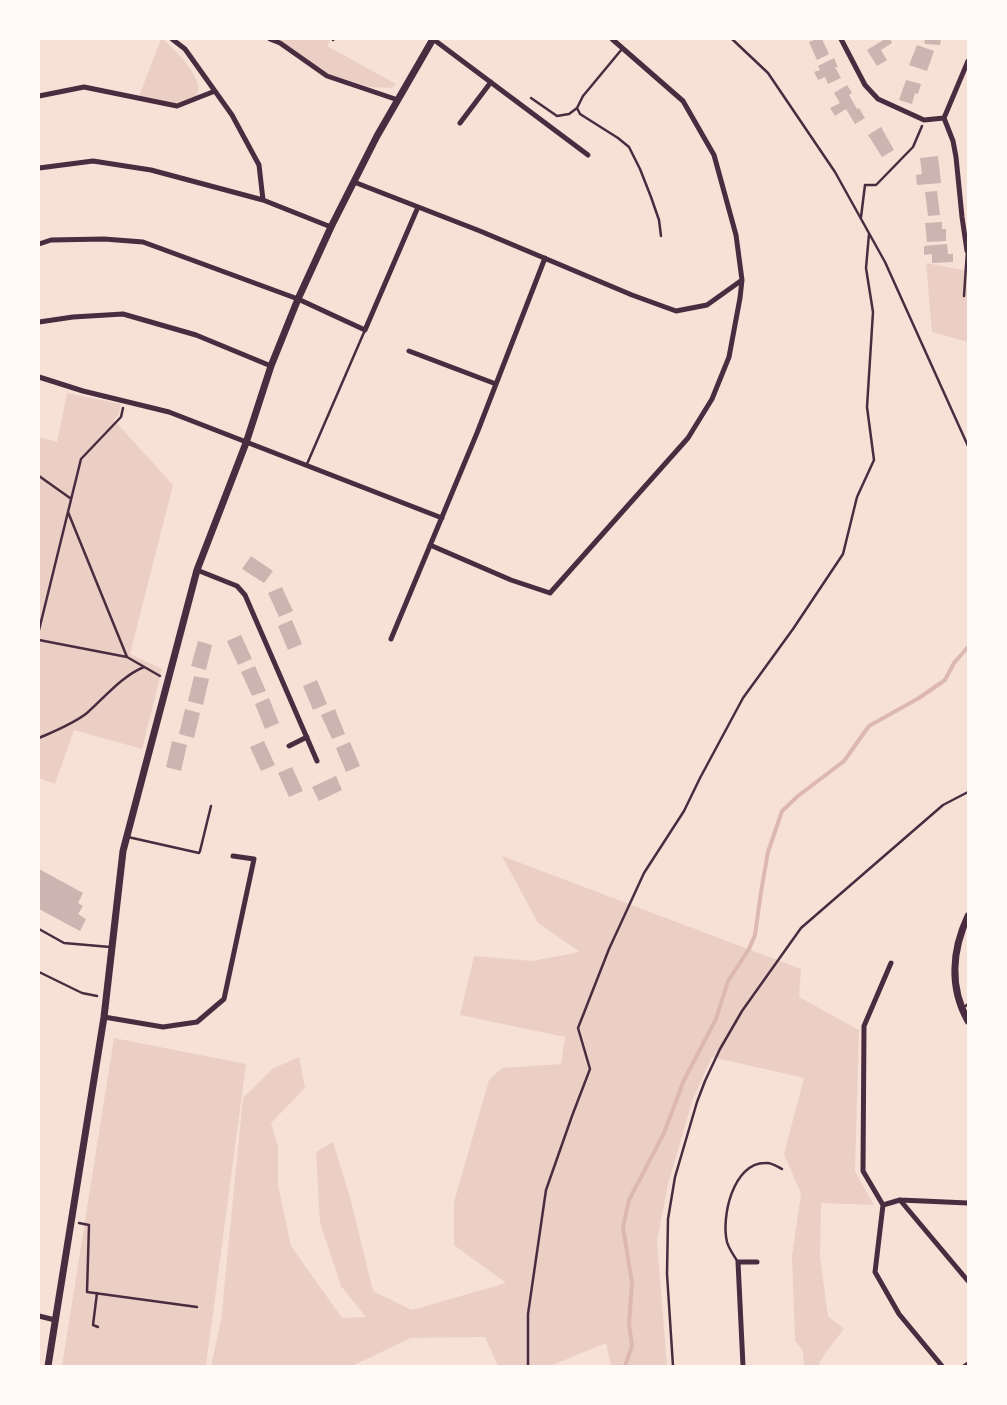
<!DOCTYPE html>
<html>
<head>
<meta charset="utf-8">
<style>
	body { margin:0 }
	#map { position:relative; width:1007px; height:1405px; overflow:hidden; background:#f7e1d7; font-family:"Playfair Display",serif }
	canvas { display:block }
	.frame { position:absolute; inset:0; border:40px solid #fffaf5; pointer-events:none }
</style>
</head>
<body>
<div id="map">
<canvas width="1007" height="1405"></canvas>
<div class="frame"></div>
</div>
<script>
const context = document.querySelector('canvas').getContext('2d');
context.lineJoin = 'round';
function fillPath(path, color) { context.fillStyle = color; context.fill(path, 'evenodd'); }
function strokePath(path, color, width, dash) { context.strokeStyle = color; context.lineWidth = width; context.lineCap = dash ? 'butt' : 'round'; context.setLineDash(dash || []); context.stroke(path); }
fillPath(new Path2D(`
	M161,39H163C173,48 209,83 196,96C195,97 190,99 189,100C184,101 179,103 174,103C162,103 150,99 139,96Z
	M274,39H331L327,46L396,84L392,88L370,87L328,74Z
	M926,263L968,271V342L932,332Z
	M67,393L121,404L119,414L114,420L173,485L130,654L162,669L142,749L74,730L55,784L39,778V437L57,442Z
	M502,856L801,969L799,997L859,1030L855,1171L874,1205L821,1203L820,1257L828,1316L844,1329L826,1352L818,1366H804L803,1351L795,1341L792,1256L801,1194L784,1154L804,1078L712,1057L693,1099L668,1184L657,1241L667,1366H611L606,1343L550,1366H498L485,1337L411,1338L352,1366H211L221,1320L243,1098L272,1069L299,1057L305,1088L271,1123L278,1146V1185L291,1246L342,1318L366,1317L341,1286L320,1223L316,1152L333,1142L351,1201L373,1291L412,1310L506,1283L454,1245V1202L489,1080L502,1068L561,1064L565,1037L460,1015L474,956L532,961L580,952L538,923Z
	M114,1038L246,1064L206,1366H62Z`), '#ebcfc5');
strokePath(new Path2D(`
	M625,1366L632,1346L629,1324L632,1283L623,1227L629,1200L664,1133L684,1080L716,1019L728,981L749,949L755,935L761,892L768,852L782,811L798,796L844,761L869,726L919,698L945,680L954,663L968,647`), '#dcb8b0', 4);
fillPath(new Path2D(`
	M817,39H822L829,54L817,60L809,42Z
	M885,39H890L892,43L881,50L887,60L877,66L867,50Z
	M924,39H941L940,45L925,44Z
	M917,45L934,51L927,71L909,65Z
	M834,58L838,67H835L841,78L828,84L825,77L818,80L814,72L820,70L818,66Z
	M906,80L921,84L918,94L915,93L912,104L899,100Z
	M847,85L852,93L849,95L857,109L859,108L865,118L855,124L846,109L835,116L830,108L840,103L834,93Z
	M881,127L894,150L882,157L868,135Z
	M938,156L941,183L917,185L916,175L922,174L920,158Z
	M937,191L940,215L928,216L925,192Z
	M942,222V229H946V241L927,242L925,223Z
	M947,244L948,254H953V262L932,263V254L924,255V246Z
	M251,556L273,571L264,583L242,569Z
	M282,587L293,611L279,617L268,593Z
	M292,620L302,644L288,650L278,626Z
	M241,635L252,659L238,665L227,641Z
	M198,641L212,645L206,670L191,666Z
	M255,666L266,691L252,696L241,672Z
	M194,676L209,679L203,705L188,701Z
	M317,680L327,704L313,710L303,686Z
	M269,698L279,723L265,729L255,704Z
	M185,709L200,713L194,738L179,734Z
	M335,709L345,734L332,739L321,715Z
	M172,741L187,745L181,771L166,767Z
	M264,741L275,765L261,771L250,747Z
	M350,742L360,766L346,772L336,748Z
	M292,767L303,791L289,797L278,773Z
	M336,776L342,790L319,801L312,787Z
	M39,869L83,893L78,903L83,906L78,914L86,919L80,931L39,909Z`), '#ccb4b1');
strokePath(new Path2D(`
	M732,39L768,73L835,172L885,262L968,446
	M861,217L865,185H876L913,147L922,126
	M39,476L70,498
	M68,512L127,657
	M39,630L81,459L121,417L123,408
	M39,640L127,657L160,676
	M39,738C55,731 73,724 87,713C105,697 122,676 144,667
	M39,972L82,993L97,996
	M79,1223L89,1225L87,1292L197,1307
	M97,1293L93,1325L98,1327
	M528,1366V1314L546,1190L572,1116L590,1069L578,1028L609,949L644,873L684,811L700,778L743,698L793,629L843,554L857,497L874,460L867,407L873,312L866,268L869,234
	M673,1366L667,1274L668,1219L675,1177L697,1102L705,1081L720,1049L742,1011L801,928L943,805L968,792`), '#4a2c40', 2.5);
strokePath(new Path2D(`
	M333,40L334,39
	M622,49L583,96L577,108L580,114L618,138L629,147L640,169L651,197L659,220L661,236
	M531,98L557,116L569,114L577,108
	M964,296L967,251
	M307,464L365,330
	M128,837L199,853L200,851L211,806
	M39,929L64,943L110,947
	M963,1008L968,1004
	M738,1262C734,1256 729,1249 727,1242C721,1217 733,1163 765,1163C771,1162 777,1166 782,1169`), '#4a2c40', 2.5);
strokePath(new Path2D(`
	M172,39L185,49L232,115L259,165L263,200
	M270,39L280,43L327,76L398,100
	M433,39L588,155
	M841,39L865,85L878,99L924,120L944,118L968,61
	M39,96L84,87L177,106L215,91
	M944,118L953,141L956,157L962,217L967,251
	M460,123L491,82
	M39,168L93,161L151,170L263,200L331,227
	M354,182L480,231L632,295L676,311L707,305L742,280
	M39,244L51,240L104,239L143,242L298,299L365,330L418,207
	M39,322L73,317L123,314L196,335L271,366
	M409,351L496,384
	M39,377L83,391L169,412L442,518
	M430,545L511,580L550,593L688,438L712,399L729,357L740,298L742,280L736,235L714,155L683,101L612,39
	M197,570L237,586L245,595L317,761
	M391,639L477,433L545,258
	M289,746L307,737
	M104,1017L163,1027L197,1022L224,999L254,859L233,856
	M900,1200L968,1281
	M883,1205L863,1171L864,1026L891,963
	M39,1316L55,1320
	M743,1366L738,1262H757
	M942,1366L899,1314L875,1272L883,1205L900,1200L968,1203
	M965,1366L968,1364`), '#4a2c40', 5);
strokePath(new Path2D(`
	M968,916C952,950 949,987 968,1021
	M48,1366L104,1017L123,851L197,570L246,443L271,366L298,299L331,227L377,136L433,39`), '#4a2c40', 7);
</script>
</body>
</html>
